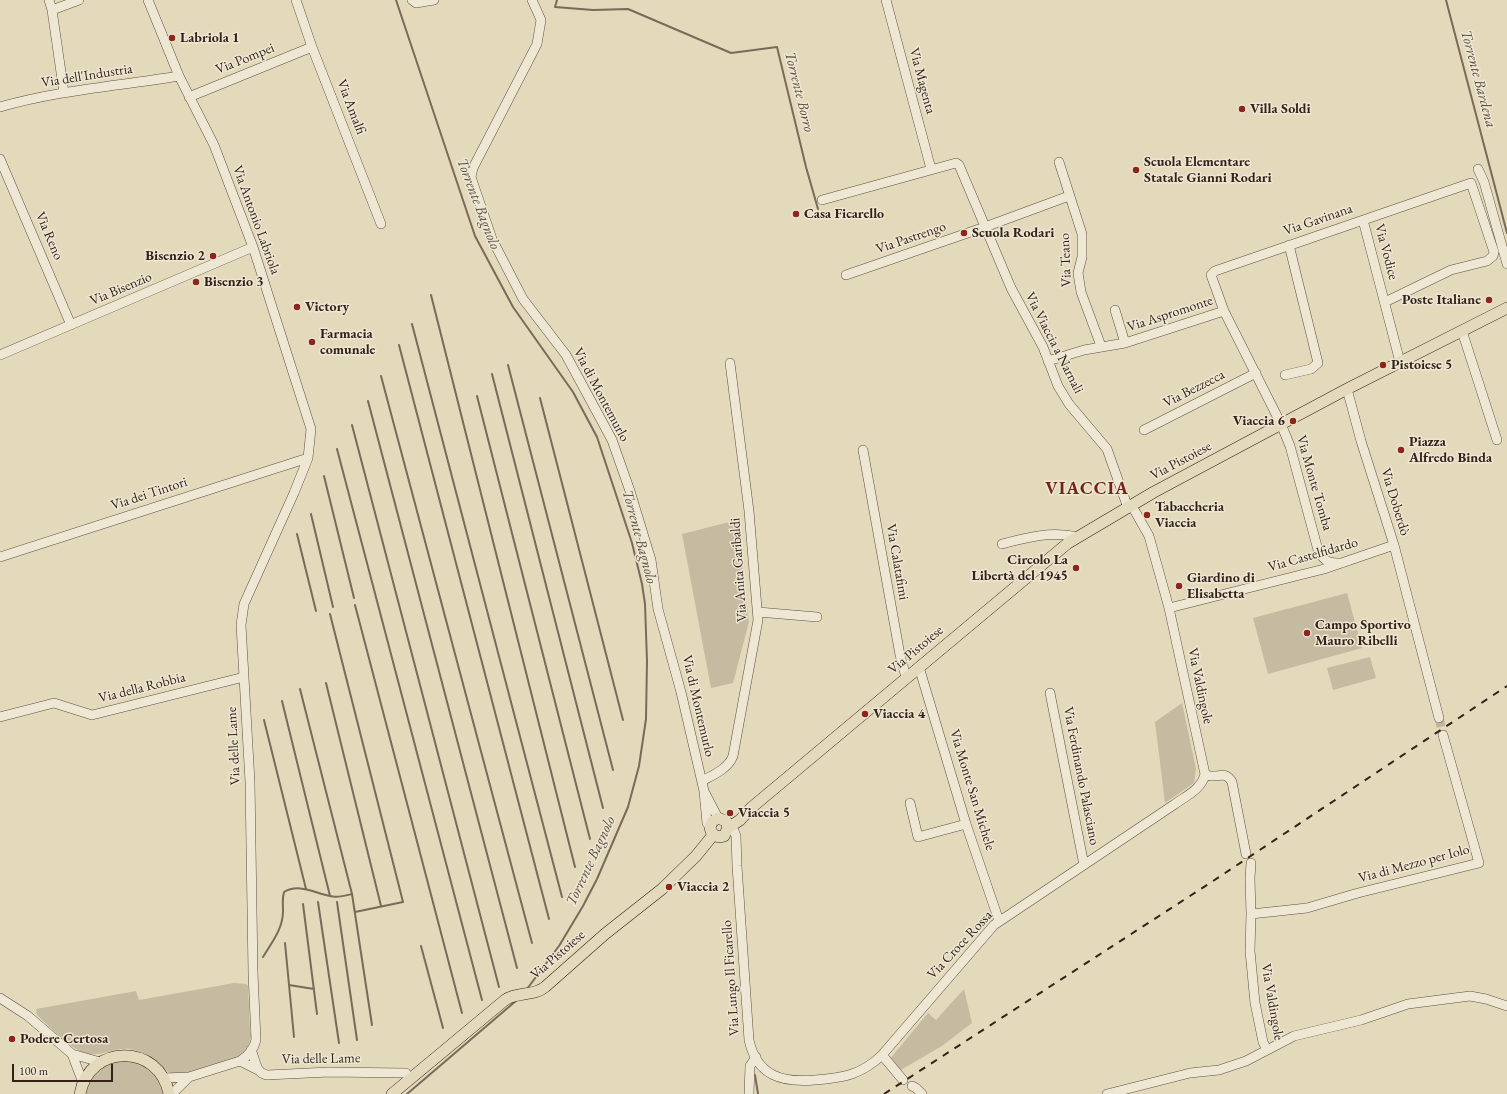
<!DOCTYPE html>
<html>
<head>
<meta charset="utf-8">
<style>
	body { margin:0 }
	#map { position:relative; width:1507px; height:1094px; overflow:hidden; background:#e3dabc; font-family:"EB Garamond",serif }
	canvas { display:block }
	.scale { position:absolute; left:12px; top:1064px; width:101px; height:18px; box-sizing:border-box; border:2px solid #352118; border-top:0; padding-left:5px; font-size:12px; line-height:14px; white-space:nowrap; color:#352118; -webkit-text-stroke:3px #ede7d3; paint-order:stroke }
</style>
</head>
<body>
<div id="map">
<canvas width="1507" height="1094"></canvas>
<div class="scale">100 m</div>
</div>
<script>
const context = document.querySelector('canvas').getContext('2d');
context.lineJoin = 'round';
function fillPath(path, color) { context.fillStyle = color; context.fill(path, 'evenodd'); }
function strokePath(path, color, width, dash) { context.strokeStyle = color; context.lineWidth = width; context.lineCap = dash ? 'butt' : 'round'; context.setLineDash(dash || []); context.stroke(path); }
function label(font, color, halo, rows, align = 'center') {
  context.font = font + ' "EB Garamond",serif'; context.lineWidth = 3; context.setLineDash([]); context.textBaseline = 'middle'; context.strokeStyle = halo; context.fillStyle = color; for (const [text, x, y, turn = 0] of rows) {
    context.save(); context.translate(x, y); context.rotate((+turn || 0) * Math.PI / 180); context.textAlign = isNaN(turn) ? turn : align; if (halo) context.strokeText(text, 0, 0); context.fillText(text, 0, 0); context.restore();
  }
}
fillPath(new Path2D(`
	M737,520L749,622L733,683L711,688L682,534Z
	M1347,593L1362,648L1268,674L1253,618Z
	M1370,657L1376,678L1333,690L1327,668Z
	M1182,703L1196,769L1194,783L1165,803L1155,722Z
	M234,983L246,984L248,986L250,1032L251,1034C251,1042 247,1052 239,1057C229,1062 185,1075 174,1074C166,1073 161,1064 155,1060C147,1054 139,1051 130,1049C114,1047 99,1058 85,1053C71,1049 49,1026 37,1015L36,1009L136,991L139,1000Z
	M964,989L972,1023L942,1046L899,1071L889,1060L928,1013L936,1020Z
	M114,1060L137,1061L156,1075L164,1094H84L93,1072Z`), '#c5bba0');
strokePath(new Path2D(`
	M396,0L475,236L513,307L573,392L597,437L632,543L642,584L645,604L647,661L646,719L639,766L628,807L597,879L583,906L559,946L527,989
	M557,0L555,7L593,10L628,9L731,53L777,47L806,167L818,209
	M1446,0L1507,233
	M431,295L575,867
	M412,324L562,897
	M399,345L549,919
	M508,365L613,770
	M492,374L603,808
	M381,376L532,943
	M477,396L590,839
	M540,398L623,720
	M368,401L517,968
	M352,425L499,987
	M337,449L482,1000
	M324,476L354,598
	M311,514L333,607
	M297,534L316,611
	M355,605L462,1013
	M330,614L403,902L355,912
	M326,683L381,906
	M300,689L352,894L372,1025
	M282,701L330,896
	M264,720L306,889
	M318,902L339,1043
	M337,902L357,1040
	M303,904L317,1014
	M285,943L294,1037
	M421,946L443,1028
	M263,957C272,942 283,929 283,911C283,904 282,899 284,892C298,883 315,893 330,896C337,898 344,896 352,894
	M289,985L314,989
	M755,1075L758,1094
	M407,1094L517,1000`), '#7a6a59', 2);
strokePath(new Path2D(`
	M1439,718L1443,735`), '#c0b59b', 9, [9, 4.5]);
const minor = new Path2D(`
	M49,0L52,10L64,93
	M148,0L179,76L214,145L253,247L311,429L308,458L294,493L244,604L241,625L250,782L253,973L256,1040C254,1049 248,1056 240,1061L189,1077L164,1078
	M296,0L312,47L381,224
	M412,0L416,3L434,0
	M532,0L541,20L537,44L473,168L471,177L492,239L523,299L566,355L612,440L630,491L651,560L658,609L681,692L704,791L707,823L710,827
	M886,0L931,169
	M52,10L79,0
	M189,97L312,47
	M0,107C58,90 119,86 179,76
	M0,159L71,325
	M1059,162L1082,234V257L1078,273L1081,292L1101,346
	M1478,169L1484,182L1507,264
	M822,200L956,163L959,165L1011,288L1043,347L1058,386L1069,404L1107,449L1128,508
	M1363,220L1400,362
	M846,275L985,227L1069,196
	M1115,310L1125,343
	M1462,331L1497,440
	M0,355L253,247
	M1048,361L1084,350L1125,343L1224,311
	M1285,375L1311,369L1318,363L1289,245
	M1347,389L1361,441L1394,545L1439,718
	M1144,430L1256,373
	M863,450L900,655L906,677
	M1002,544C1028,537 1052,531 1078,537
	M0,557L308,458
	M1342,563C1329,563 1324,562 1318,550L1290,446L1281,424L1224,311L1211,275L1215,271L1471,183L1494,252L1493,256L1487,261L1451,270L1385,302
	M1169,608L1324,569L1394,545
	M758,612L817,617
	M919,667L966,824L999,921
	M1050,693L1084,865
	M0,717L54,703L92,715L244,677
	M1205,774C1207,775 1209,776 1211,776C1220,777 1226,771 1232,782L1246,854
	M702,781C713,775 728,769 733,756L758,620L749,511L730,363
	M705,793L718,818
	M910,803L918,837L966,824
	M728,828L734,831L736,836L737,866L749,1040C757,1076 782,1083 815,1080C843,1078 861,1075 882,1055L994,925L1175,804C1186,796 1202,789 1205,774L1169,608L1149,536L1132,506
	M1251,863L1250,878L1251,914L1250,951L1255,1003L1263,1042L1267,1050
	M1251,914L1307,908L1358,893L1479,863L1443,735
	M0,998L28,1016L72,1054L100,1062
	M251,1050C256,1060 255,1073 267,1075L329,1072L406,1073
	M72,1054L83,1083
	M882,1055L903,1080
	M240,1061L258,1070
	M912,1086L916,1088L922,1094
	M172,1094L189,1077
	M749,1094L750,1066L756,1057
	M1107,1094L1190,1073L1219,1070L1246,1061L1294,1036L1361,1020L1408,1004L1470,996L1486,999L1507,1006`);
const major = new Path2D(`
	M728,828L726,821L718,818L712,822L710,827C711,835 717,838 724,836L728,828L740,820L751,808L1068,543L1154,492L1347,389L1507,308
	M80,1094C89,1043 160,1043 169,1094
	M392,1094L505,1000C517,991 533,997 545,987L605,934L662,889L696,856L713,835`);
strokePath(minor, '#604f41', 10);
strokePath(major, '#352118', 12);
strokePath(minor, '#ede7d3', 9);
strokePath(major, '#e3dabc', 11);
strokePath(new Path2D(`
	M884,1094L1210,883L1507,686`), '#352118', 2, [7, 7]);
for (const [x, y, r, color] of [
	[172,38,4,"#8f2418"],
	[1242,109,4,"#8f2418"],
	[1136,170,4,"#8f2418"],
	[796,214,4,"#8f2418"],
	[964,233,4,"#8f2418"],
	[213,256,4,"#8f2418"],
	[196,282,4,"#8f2418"],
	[1489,300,4,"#8f2418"],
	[297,307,4,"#8f2418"],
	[312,342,4,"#8f2418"],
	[1383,365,4,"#8f2418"],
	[1293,421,4,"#8f2418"],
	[1401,450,4,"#8f2418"],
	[1147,515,4,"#8f2418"],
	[1076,568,4,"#8f2418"],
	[1179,586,4,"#8f2418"],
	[1307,633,4,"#8f2418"],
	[865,714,4,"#8f2418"],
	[730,813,4,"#8f2418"],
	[669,887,4,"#8f2418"],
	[12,1039,4,"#8f2418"]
]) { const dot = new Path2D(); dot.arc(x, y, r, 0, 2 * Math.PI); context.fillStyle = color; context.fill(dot); strokePath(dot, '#ede7d3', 1.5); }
label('bold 14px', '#352118', '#ede7d3', [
	["Labriola 1",180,38],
	["Villa Soldi",1250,109],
	["Scuola Elementare",1144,162],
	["Statale Gianni Rodari",1144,178],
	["Casa Ficarello",804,214],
	["Scuola Rodari",972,233],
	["Bisenzio 2",205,256,"right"],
	["Bisenzio 3",204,282],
	["Poste Italiane",1481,300,"right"],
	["Victory",305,307],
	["Farmacia",320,334],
	["comunale",320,350],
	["Pistoiese 5",1391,365],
	["Viaccia 6",1285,421,"right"],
	["Piazza",1409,442],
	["Alfredo Binda",1409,458],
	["Tabaccheria",1155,507],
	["Viaccia",1155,523],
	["Circolo La",1068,560,"right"],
	["Libertà del 1945",1068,576,"right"],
	["Giardino di",1187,578],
	["Elisabetta",1187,594],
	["Campo Sportivo",1315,625],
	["Mauro Ribelli",1315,641],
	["Viaccia 4",873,714],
	["Viaccia 5",738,813],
	["Viaccia 2",677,887],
	["Podere Certosa",20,1039]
], 'left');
label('14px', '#352118', '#ede7d3', [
	["Via Pompei",245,59,-22],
	["Via dell'Industria",87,76,-9],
	["Via Magenta",922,81,75],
	["Via Amalfi",351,107,69],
	["Via Antonio Labriola",256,220,70],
	["Via Gavinana",1318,220,-19],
	["Via Reno",49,236,67],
	["Via Pastrengo",911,238,-19],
	["Via Vodice",1386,252,75],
	["Via Teano",1066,260,-92],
	["Via Bisenzio",121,289,-23],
	["Via Aspromonte",1170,314,-18],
	["Via Viaccia a Narnali",1054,343,63],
	["Via Bezzecca",1194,389,-27],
	["Via di Montemurlo",601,395,62],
	["Via Pistoiese",1181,461,-28],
	["Via Monte Tomba",1314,483,74],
	["Via dei Tintori",149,494,-18],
	["Via Doberdò",1395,502,73],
	["Via Castelfidardo",1313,555,-16],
	["Via Calatafimi",897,562,80],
	["Via Anita Garibaldi",739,570,-94],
	["Via Pistoiese",916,650,-40],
	["Via Valdingole",1200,686,78],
	["Via della Robbia",142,688,-14],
	["Via di Montemurlo",698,706,77],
	["Via delle Lame",234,746,-93],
	["Via Ferdinando Palasciano",1081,776,79],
	["Via Monte San Michele",972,790,73],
	["Via di Mezzo per Iolo",1414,864,-15],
	["Via Croce Rossa",960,945,-47],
	["Via Pistoiese",558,955,-41],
	["Via Lungo Il Ficarello",731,978,-94],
	["Via Valdingole",1272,1002,80],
	["Via delle Lame",321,1059,-1]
]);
label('italic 15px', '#5d4c3e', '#ede7d3', [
	["Torrente Bardena",1478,79,75],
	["Torrente Borro",799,92,76],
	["Torrente Bagnolo",478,204,69],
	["Torrente Bagnolo",639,537,75],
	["Torrente Bagnolo",591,861,-65]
]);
context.letterSpacing = '1px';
label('bold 18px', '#7a1f14', '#ede7d3', [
	["VIACCIA",1087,489]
]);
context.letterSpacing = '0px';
</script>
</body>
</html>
